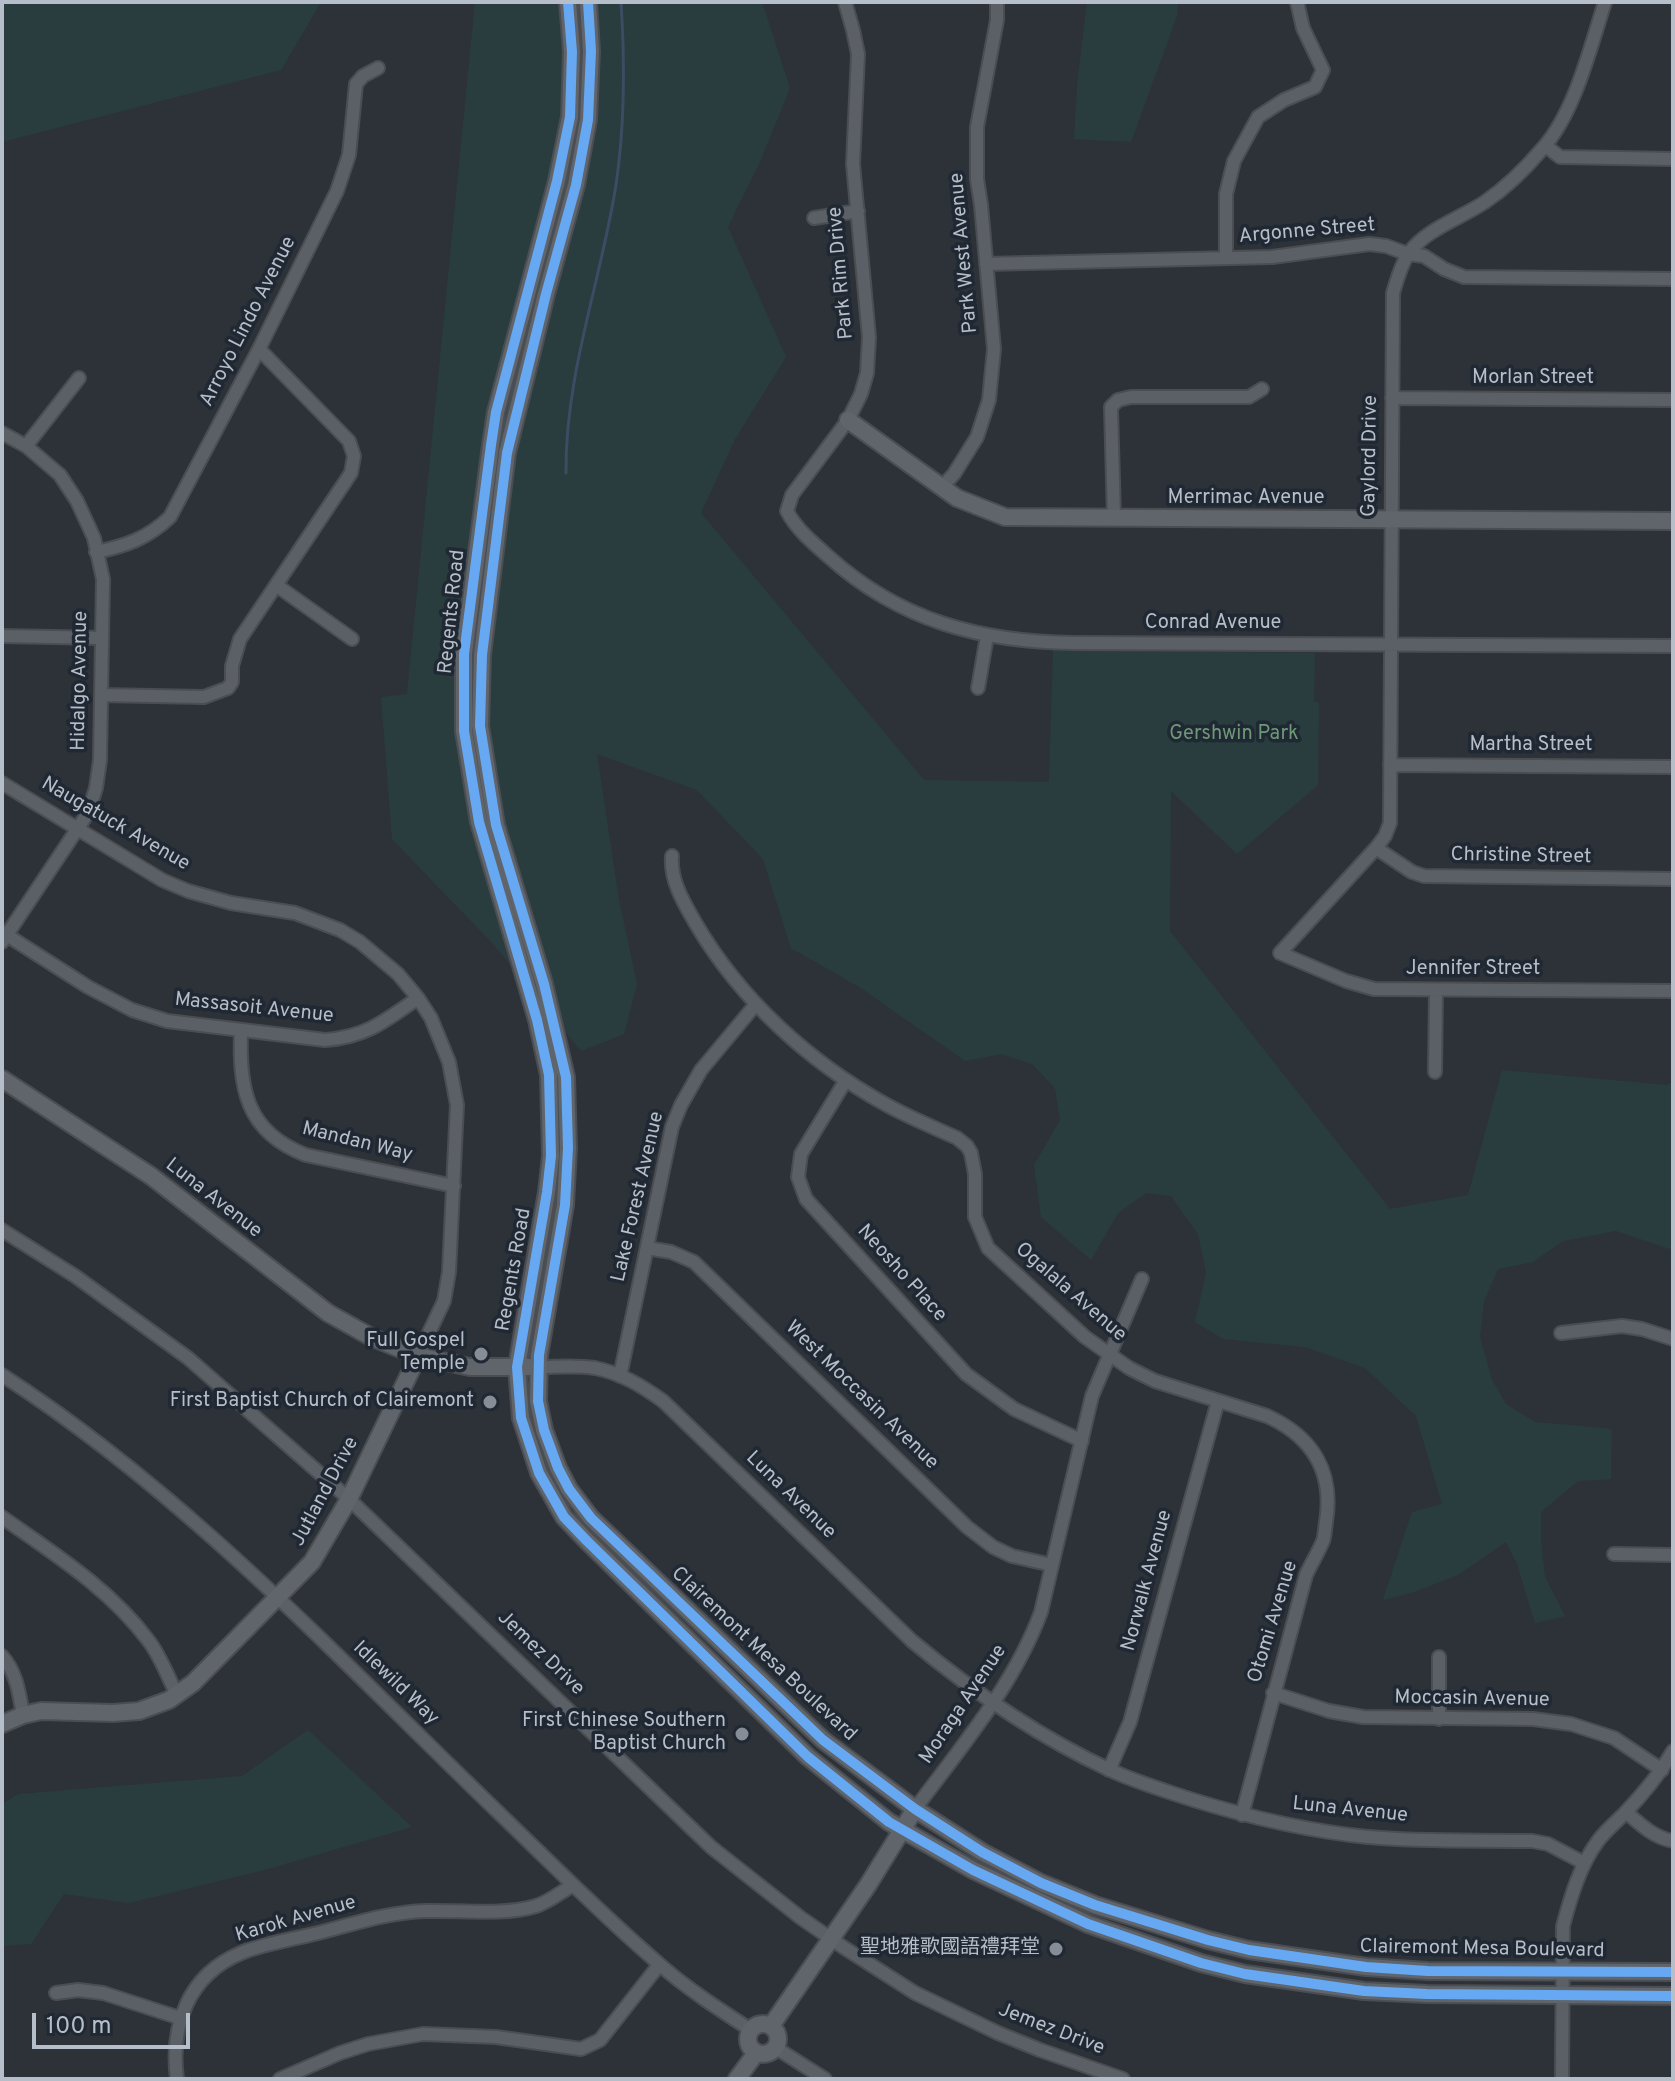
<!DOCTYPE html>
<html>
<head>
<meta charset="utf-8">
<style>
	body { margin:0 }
	#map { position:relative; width:1675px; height:2081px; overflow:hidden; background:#2c3238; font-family:Overpass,sans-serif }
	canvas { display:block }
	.frame { position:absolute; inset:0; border:4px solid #b6bec9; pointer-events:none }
	.scale { position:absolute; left:32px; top:2013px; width:158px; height:36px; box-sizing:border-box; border:4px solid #b6bec9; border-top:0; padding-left:10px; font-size:24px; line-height:28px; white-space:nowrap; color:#b6bec9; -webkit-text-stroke:6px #1f2833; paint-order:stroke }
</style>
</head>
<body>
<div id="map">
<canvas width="1675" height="2081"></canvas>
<div class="frame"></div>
<div class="scale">100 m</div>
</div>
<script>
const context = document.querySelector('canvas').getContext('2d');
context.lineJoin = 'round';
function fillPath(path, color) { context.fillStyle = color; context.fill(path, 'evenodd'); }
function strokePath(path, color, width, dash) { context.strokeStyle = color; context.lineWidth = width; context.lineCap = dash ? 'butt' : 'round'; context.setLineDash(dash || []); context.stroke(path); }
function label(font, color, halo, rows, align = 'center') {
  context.font = font + ' Overpass,"Noto Sans SC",sans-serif'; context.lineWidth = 7; context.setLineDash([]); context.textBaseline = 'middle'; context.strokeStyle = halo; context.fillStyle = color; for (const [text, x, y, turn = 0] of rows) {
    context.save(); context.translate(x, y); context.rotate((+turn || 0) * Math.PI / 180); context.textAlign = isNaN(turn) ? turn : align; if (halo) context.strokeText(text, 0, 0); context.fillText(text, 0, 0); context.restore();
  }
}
fillPath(new Path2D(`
	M2,2H321L281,70L2,142Z
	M475,2H762L790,88L759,164L728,227L786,357L735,439L701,513L924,780L1049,782L1053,650L1315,653L1314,702H1319L1318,785L1237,854L1171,791L1170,931L1390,1209L1468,1195L1502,1070L1666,1085L1673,1082V1250L1616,1231L1563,1241L1533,1262L1498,1269L1484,1301L1480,1337L1492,1380L1506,1404L1535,1422L1612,1429L1611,1479L1578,1481L1541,1512V1541L1545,1577L1565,1616L1535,1623L1517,1564L1506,1542L1458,1575L1414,1592L1383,1600L1412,1512L1442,1504L1416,1416L1365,1368L1305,1347L1223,1339L1195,1322L1206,1273L1198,1234L1171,1196L1146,1193L1118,1213L1091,1260L1041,1217L1034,1165L1060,1120L1055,1088L1032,1064L1001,1054L965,1061L861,988L791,948L763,859L697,790L597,754L619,900L637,984L624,1034L581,1051L493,944L392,839L381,697L407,694Z
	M1087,2H1178L1177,16L1131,142L1074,139L1077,86Z
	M308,1730L412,1827L268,1869L129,1903L64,1894L31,1944L2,1946V1804L19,1794L242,1776Z`), '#293d3f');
strokePath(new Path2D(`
	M566,473C565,374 601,281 616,185C625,124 625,63 621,2`), '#3b4c63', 3);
const street = new Path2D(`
	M845,2L853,30L858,54L853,164L869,337L867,373L861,394L848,420L792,495L787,511C796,529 814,544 829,557C900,621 981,642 1075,643L1673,646
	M1605,2C1590,48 1575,112 1543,148C1526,168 1507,187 1485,202C1461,218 1426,229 1409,253C1401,264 1397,280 1393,293L1390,823L1385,836L1376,848L1280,953L1346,981L1374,989L1673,991
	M1546,146L1560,157L1673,159
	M814,218L858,211
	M1226,258V194L1234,161L1258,117L1284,100L1315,87L1323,70L1303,28L1297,2
	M986,264L1272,257L1369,244L1386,246L1408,254L1424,256L1444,269L1464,277L1673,279
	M1392,398L1673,400
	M2,433L26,446L60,475L77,501L94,538L103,579L100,760L96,788L88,813L2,942
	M26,446L79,378
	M941,488L954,474L977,437L989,400L994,349L981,205L977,179V127L997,20V2
	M1114,518L1111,407L1118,400L1131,397H1249L1262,389
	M96,552C126,546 148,538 170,517L259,349L337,191L349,155L356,84L363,76L378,68
	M276,585L352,639
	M2,636L101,638
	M978,688L987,636
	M101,695L204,697L228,688L232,682V666L240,639L351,473L354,456L349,441L259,349
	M1390,765L1673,767
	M2,783L162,880L188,891L231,903L295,913L340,930L360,942L398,974L418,998L431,1018L449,1062L457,1105L449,1272L444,1301L418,1356
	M1376,848L1412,872L1424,876L1673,879
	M672,856C670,881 684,903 696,924C740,999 809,1062 885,1104C908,1117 933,1127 957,1138L967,1146L971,1153L975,1174V1217L988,1248L1085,1337L1129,1368L1155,1381L1267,1416C1313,1437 1334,1472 1326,1522C1325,1528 1325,1535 1323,1541C1318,1553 1311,1564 1306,1575L1242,1815
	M2,932L88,987L132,1010L167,1021L325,1040C366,1037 385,1021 418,998
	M241,1030C239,1087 245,1132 306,1155L454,1186
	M1435,1072L1436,990
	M846,1080L801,1154L798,1177L806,1199L966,1374L1014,1409L1082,1441
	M2,1230L75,1276L188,1358L349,1499L711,1847L801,1918L843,1947L915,1993L998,2033L1040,2050L1123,2079
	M647,1248L671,1252L694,1262L967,1527L993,1547L1012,1556L1052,1565
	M1561,1333L1622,1326L1642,1329L1673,1339
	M538,1367C556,1367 577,1365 595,1368C621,1373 642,1386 663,1401L912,1641C972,1691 1039,1737 1110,1770C1136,1782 1163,1790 1190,1799C1248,1817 1307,1831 1368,1837C1422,1842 1478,1840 1532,1841L1548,1844L1584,1863
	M2,1375C188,1495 341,1661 500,1814C552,1864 603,1916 658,1963C686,1988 720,2010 751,2030
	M620,1376L672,1127L681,1105L701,1070L756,1004
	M2,1517C54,1554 109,1588 148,1640C160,1655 168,1677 177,1695
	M1614,1554L1673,1555
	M2,1656C17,1673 19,1693 23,1715
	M1439,1657V1719
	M1273,1693L1329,1711L1363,1717L1533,1719L1571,1724L1614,1738L1662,1770
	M1109,1770L1130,1722L1218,1401
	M915,1809C961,1747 1014,1685 1041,1612L1092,1396L1142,1279
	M1626,1812C1641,1825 1653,1837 1673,1841
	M56,1993L78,1990L103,1993L180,2018
	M776,2048L825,2079
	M177,2079C170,2026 188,1975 241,1953C262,1944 295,1939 318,1933C353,1924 389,1912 426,1911C460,1910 503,1916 536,1906C549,1902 561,1892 573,1885
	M280,2079L340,2053L368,2044L423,2034L496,2037L581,2049L600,2040L659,1965
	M1562,2079L1563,1926C1571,1896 1580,1865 1598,1841C1605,1831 1615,1823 1624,1814C1642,1795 1660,1774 1673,1751`);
const secondary = new Path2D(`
	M568,2L572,52L570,117L557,181L496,412L491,445L464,654V731L479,822L537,1020L549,1075L551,1156L547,1192L517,1367L521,1418L539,1473L564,1517L587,1541L808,1757L889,1822L973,1870L1088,1924L1201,1963L1245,1974L1364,1991L1427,1994L1673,1996
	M588,2L591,51L588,120L576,185L546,294L507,453L482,655L480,726L496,825L544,984L566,1077L568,1148L565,1205L539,1355L538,1401L544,1430L558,1468L569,1489L591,1518L823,1740L915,1809L982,1852L1041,1883L1095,1905L1208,1940L1249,1950L1366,1967L1428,1971L1673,1972
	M848,420L957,498L1005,517L1673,521
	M2,1079L151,1176L328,1313L371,1337L418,1356L470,1367H529
	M2,1724L23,1715L41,1711L113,1713L139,1711L169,1700L193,1683L312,1562L349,1499L418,1356
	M748 2039a15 15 0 1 1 30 0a15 15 0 1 1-30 0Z
	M771,2026L868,1885L915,1809
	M737,2079L756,2053`);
strokePath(street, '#4a4e53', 16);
strokePath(secondary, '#4a4e53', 20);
strokePath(street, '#5b6067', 12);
strokePath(secondary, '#60646b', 16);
strokePath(new Path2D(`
	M568,2L572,52L570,117L557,181L496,412L491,445L464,654V731L479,822L537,1020L549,1075L551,1156L547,1192L517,1367L521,1418L539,1473L564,1517L587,1541L808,1757L889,1822L973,1870L1088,1924L1201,1963L1245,1974L1364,1991L1427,1994L1673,1996
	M588,2L591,51L588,120L576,185L546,294L507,453L482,655L480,726L496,825L544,984L566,1077L568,1148L565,1205L539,1355L538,1401L544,1430L558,1468L569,1489L591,1518L823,1740L915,1809L982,1852L1041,1883L1095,1905L1208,1940L1249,1950L1366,1967L1428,1971L1673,1972`), '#66a8f1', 10);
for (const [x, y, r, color] of [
	[481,1354,8,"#868d96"],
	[490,1402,8,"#868d96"],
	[742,1734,8,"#868d96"],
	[1056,1949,8,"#868d96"]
]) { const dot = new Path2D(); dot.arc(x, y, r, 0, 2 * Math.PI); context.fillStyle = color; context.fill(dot); strokePath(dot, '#1f2833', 3); }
label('20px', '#b6bec9', '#1f2833', [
	["Argonne Street",1307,232,-5],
	["Park West Avenue",965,253,-95],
	["Park Rim Drive",842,273,-95],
	["Arroyo Lindo Avenue",249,322,-63],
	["Morlan Street",1533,379],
	["Gaylord Drive",1371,456,-89],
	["Merrimac Avenue",1246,499],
	["Regents Road",453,612,-84],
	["Conrad Avenue",1213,624],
	["Hidalgo Avenue",81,681,-89],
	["Martha Street",1531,746],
	["Naugatuck Avenue",115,825,30],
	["Christine Street",1521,857,1],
	["Jennifer Street",1473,970],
	["Massasoit Avenue",254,1009,6],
	["Mandan Way",357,1143,14],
	["Lake Forest Avenue",639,1197,-77],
	["Luna Avenue",213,1199,38],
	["Regents Road",515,1270,-80],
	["Neosho Place",901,1274,48],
	["Ogalala Avenue",1070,1293,41],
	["West Moccasin Avenue",861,1396,44],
	["Jutland Drive",326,1492,-62],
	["Luna Avenue",790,1496,44],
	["Norwalk Avenue",1148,1581,-75],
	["Otomi Avenue",1274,1622,-73],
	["Jemez Drive",540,1654,44],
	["Clairemont Mesa Boulevard",763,1655,43],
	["Idlewild Way",395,1684,44],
	["Moccasin Avenue",1472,1700,1],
	["Moraga Avenue",964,1705,-56],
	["Luna Avenue",1350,1811,6],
	["Karok Avenue",296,1920,-16],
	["Clairemont Mesa Boulevard",1482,1950,1],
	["Jemez Drive",1051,2030,21]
]);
label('20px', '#6e9977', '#1f2833', [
	["Gershwin Park",1234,735]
]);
label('20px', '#b6bec9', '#1f2833', [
	["Full Gospel",465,1342],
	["Temple",465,1365],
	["First Baptist Church of Clairemont",474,1402],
	["First Chinese Southern",726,1722],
	["Baptist Church",726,1745],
	["聖地雅歌國語禮拜堂",1040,1949]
], 'right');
</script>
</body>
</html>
